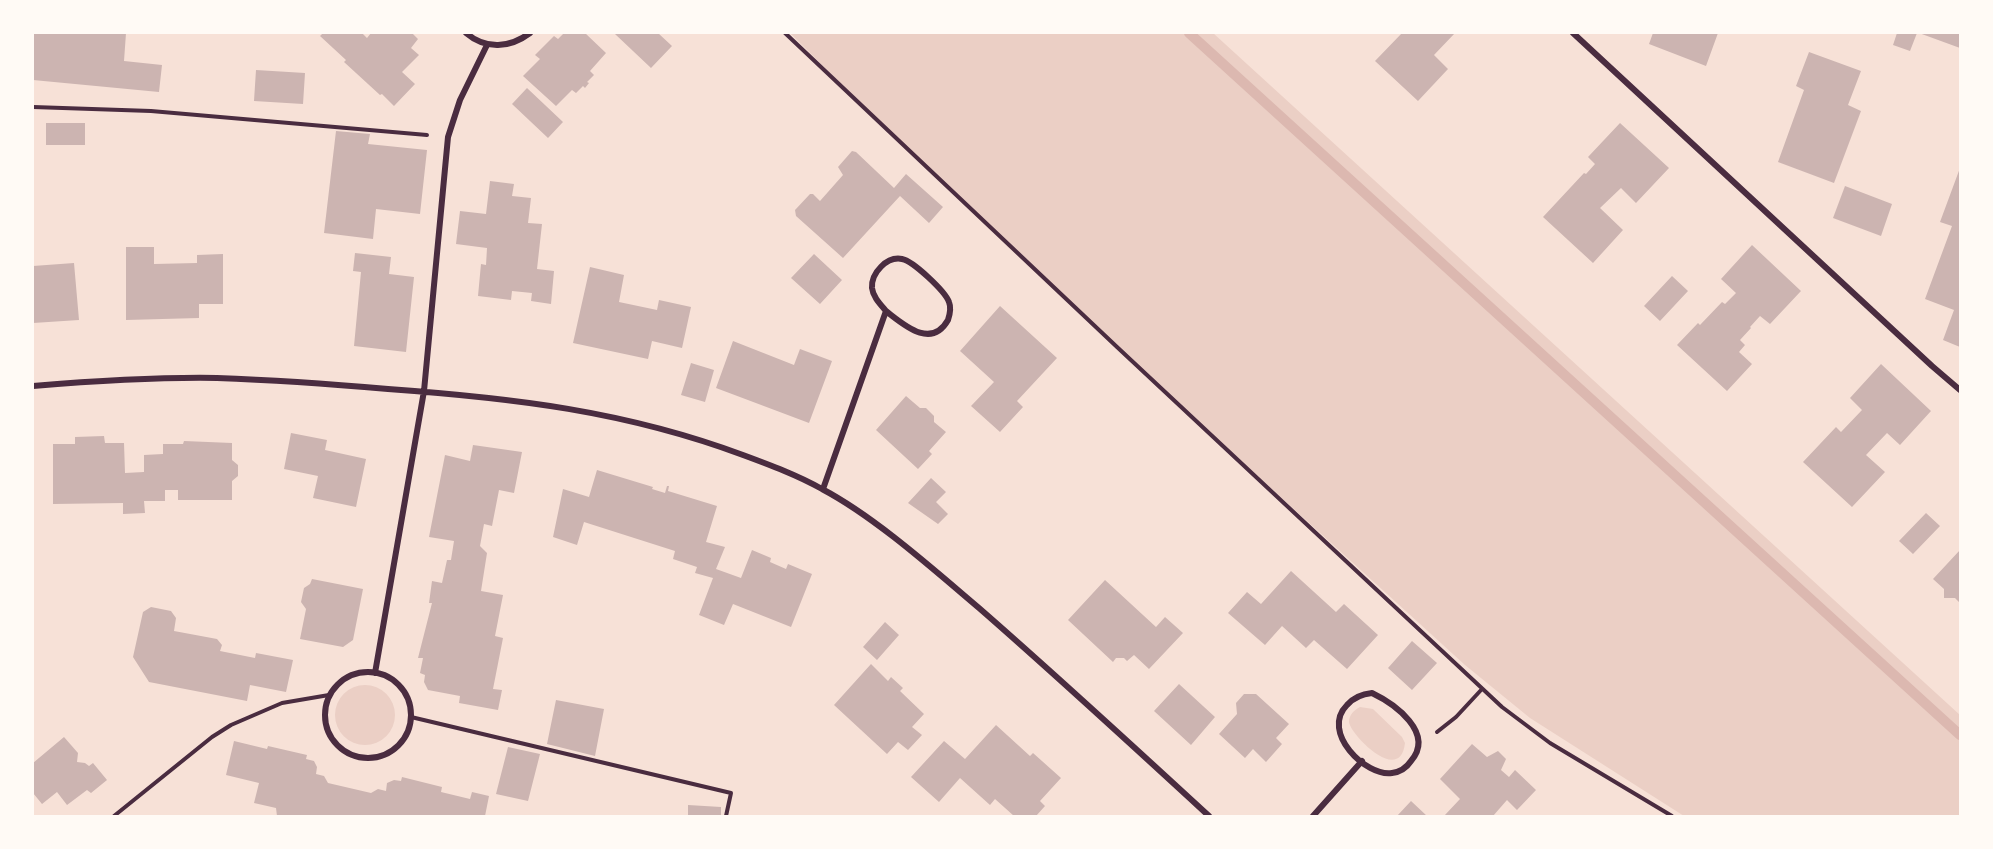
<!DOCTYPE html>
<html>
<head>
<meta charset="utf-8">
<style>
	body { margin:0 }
	#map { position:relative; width:1993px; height:849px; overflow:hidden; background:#f7e1d7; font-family:"DM Sans",sans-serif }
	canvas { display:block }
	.frame { position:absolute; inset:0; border:34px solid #fffaf5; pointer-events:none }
</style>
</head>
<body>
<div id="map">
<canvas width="1993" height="849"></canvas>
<div class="frame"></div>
</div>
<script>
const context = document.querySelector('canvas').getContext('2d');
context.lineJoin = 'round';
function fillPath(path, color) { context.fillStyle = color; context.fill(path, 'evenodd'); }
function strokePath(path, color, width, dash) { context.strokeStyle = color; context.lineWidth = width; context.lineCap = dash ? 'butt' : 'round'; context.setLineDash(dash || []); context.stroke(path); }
fillPath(new Path2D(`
	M790,33H1213L1960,715V816H1684L1530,718L1465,665L1117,348L861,104Z
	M335 715a30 30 0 1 1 60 0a30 30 0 1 1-60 0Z
	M1360,707L1373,709L1402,737L1405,743C1400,786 1350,734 1349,722C1349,715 1354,710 1360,707Z`), '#ebcfc5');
strokePath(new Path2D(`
	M1189,33L1960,735`), '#dcb8b0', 10);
fillPath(new Path2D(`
	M33,33H126L124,61L162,65L159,92L33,80Z
	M323,33H362L367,38L371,33H412L418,39L411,48L419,55L402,72L415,84L394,106L382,94L380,95L344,62L346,60L320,36Z
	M564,33H585L606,53L590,71L594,75L587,82L589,83L585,88L583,86L576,93L572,90L556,106L523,76L540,59L535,55L554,36L558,39Z
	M616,33H658L672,46L651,68L615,34Z
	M1402,33H1455L1434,55L1448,69L1418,101L1375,61Z
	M1653,33H1718L1706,66L1649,44Z
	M1897,33H1917L1910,51L1893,45Z
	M1919,33H1960V48Z
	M1809,52L1861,71L1848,105L1861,111L1834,183L1778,162L1804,90L1796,86Z
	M256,70L305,73L303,104L254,101Z
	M527,88L563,122L548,138L512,104Z
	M46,123H85V145H46Z
	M1620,123L1669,168L1636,203L1621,188L1600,208L1623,230L1593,263L1543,217L1584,173L1586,174L1595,164L1588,157Z
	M336,131L370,134L368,144L427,150L420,214L376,209L373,239L324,233Z
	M852,151L856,152L894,188L906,174L943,207L929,223L900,196L843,258L796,216L795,210L810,194H813L820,201L843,175L838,167Z
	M1960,168V347L1943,340L1954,310L1925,299L1952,226L1940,222Z
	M490,181L514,184L512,196L531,198L528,223L542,224L537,269L554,271L551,304L531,301L532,293L512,291L511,300L478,296L481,264L486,265L487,248L456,244L460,211L486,214Z
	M1845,186L1892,204L1881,236L1833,218Z
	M1752,245L1801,291L1770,324L1760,316L1750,327L1751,328L1740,340L1745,345L1739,352L1752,364L1727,391L1677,345L1698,323L1700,325L1722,302L1725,304L1736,293L1721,279Z
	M126,247H154V264L197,263V255L223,254V304H199V318L126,320Z
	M355,253L391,257L389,274L414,277L406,352L354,346L361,272L353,271Z
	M814,254L842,280L820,304L791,278Z
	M74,263L79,320L33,323V266Z
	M590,267L624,275L619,302L657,310L659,300L691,307L682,348L652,341L648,359L573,343Z
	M1672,276L1688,291L1660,321L1644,306Z
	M1000,306L1057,358L1017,401L1023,407L1000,432L971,406L994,382L960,351Z
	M733,341L794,365L800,349L832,361L809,423L716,388Z
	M691,363L714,370L705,402L681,395Z
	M1881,364L1931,411L1900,445L1887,433L1866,455L1885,472L1852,507L1803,462L1836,427L1841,432L1862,410L1850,398Z
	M906,396L920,408H926L934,416V422L946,432L929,451L932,454L918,469L876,430Z
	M291,433L327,440L325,450L366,459L356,507L313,498L318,476L284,469Z
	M104,436L105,443H124L125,473L144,472V455L163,454V444H183L184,441L232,443V460L238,465V476L232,481V500H178V490H165V501H144L145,513L123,514V503L53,504V444H75V437Z
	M473,445L522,452L514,493L499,490L492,526L484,524L480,546L487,553L481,591L503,595L495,636L503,638L493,689L502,690L498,710L459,703L460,696L428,690L424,682L425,675L420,673L423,658H418L432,603H429L432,581L442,583L447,560H451L454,541L429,537L445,455L470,461Z
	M597,470L653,487L652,489L665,493L667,486H669L668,491L717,506L706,542L725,547L716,569L741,578L752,550L771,558L770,562L786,569L788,564L812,574L791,627L733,604L724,625L699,615L713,578L695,573L697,567L673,559L675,551L584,522L577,545L553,537L563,489L589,497Z
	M931,478L946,492L936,502L948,514L938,524L908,503Z
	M1926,513L1940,526L1913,554L1899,541Z
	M1960,550V603L1955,598H1944V589L1933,579Z
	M1291,571L1336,612L1344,604L1378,635L1347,669L1314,640L1306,648L1282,626L1265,645L1228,613L1247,592L1261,604Z
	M312,579L363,589L353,640L343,647L300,639L306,609L301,602L304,588L310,584Z
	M1105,580L1156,627L1165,617L1183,633L1149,669L1134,655L1127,661L1124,658H1116L1113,662L1068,620Z
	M151,607L171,611L176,618L174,631L217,639L222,645L220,651L255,658L256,653L293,660L286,692L250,685L247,701L149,682L133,657L143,612Z
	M885,622L899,635L877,660L863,647Z
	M1412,641L1437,663L1412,690L1388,668Z
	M871,664L888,681L891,677L903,688L900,691L924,714L912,727L922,735L908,750L898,742L887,754L834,705Z
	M1179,684L1215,717L1191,745L1154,711Z
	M1244,694H1256L1289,724L1276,738L1282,744L1266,762L1253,749L1245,758L1219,734L1237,714L1236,703Z
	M556,700L604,709L595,756L547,744Z
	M996,725L1030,756L1033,753L1061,778L1040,801L1045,806L1036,816H1014L995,799L990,805L960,778L939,802L911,777L944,741L965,759Z
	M64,737L78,753L77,762L85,763L89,766L93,763L107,780L91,793L87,790L67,805L57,792L42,804L33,793V763Z
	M234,741L267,749L268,746L307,755L306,759L314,761L317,767L316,774L324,776L328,783L371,793L378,789L386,791L387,783L394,780L401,781L402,777L442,787L441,792L470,799L472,792L489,796L485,816H277L276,808L254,803L259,783L226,775Z
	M1472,744L1487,757L1498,751L1506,759L1501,770L1509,777L1515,770L1536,790L1517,810L1507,800L1493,816H1444L1460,799L1440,779Z
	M508,747L540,754L528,801L496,794Z
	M1411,801L1427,816H1397Z
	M688,805L721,807V816H688Z`), '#ccb4b1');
strokePath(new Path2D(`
	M785,33L1117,347L1502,707L1550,743L1672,816
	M33,107L151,111L427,135
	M411,717L731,793L726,816
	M1437,732L1456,717L1482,689
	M114,816L212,737L231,725L282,703L329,695`), '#4a2c40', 4);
strokePath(new Path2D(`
	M466,33C486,50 510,48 530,33
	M1573,33L1932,366L1960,390
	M33,386C94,381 156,377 217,378C275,380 331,384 388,389C513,398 625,411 743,455C770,465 797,475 822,489C875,517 933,569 979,608C1057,676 1133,746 1209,816
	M823,489L886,311C903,324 931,350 948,320C950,314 951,307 949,302C945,291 913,261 902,259C887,256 871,273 872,288C873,297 880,304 886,311
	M325 715a43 43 0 1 1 86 0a43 43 0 1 1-86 0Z
	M375,673L424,391L448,137L460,100L487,45
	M1372,693C1395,704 1435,733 1411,761C1407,767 1400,772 1392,773C1366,777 1320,732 1347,705C1354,697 1362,694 1372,693Z
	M1313,816L1362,761`), '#4a2c40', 6);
</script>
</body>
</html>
